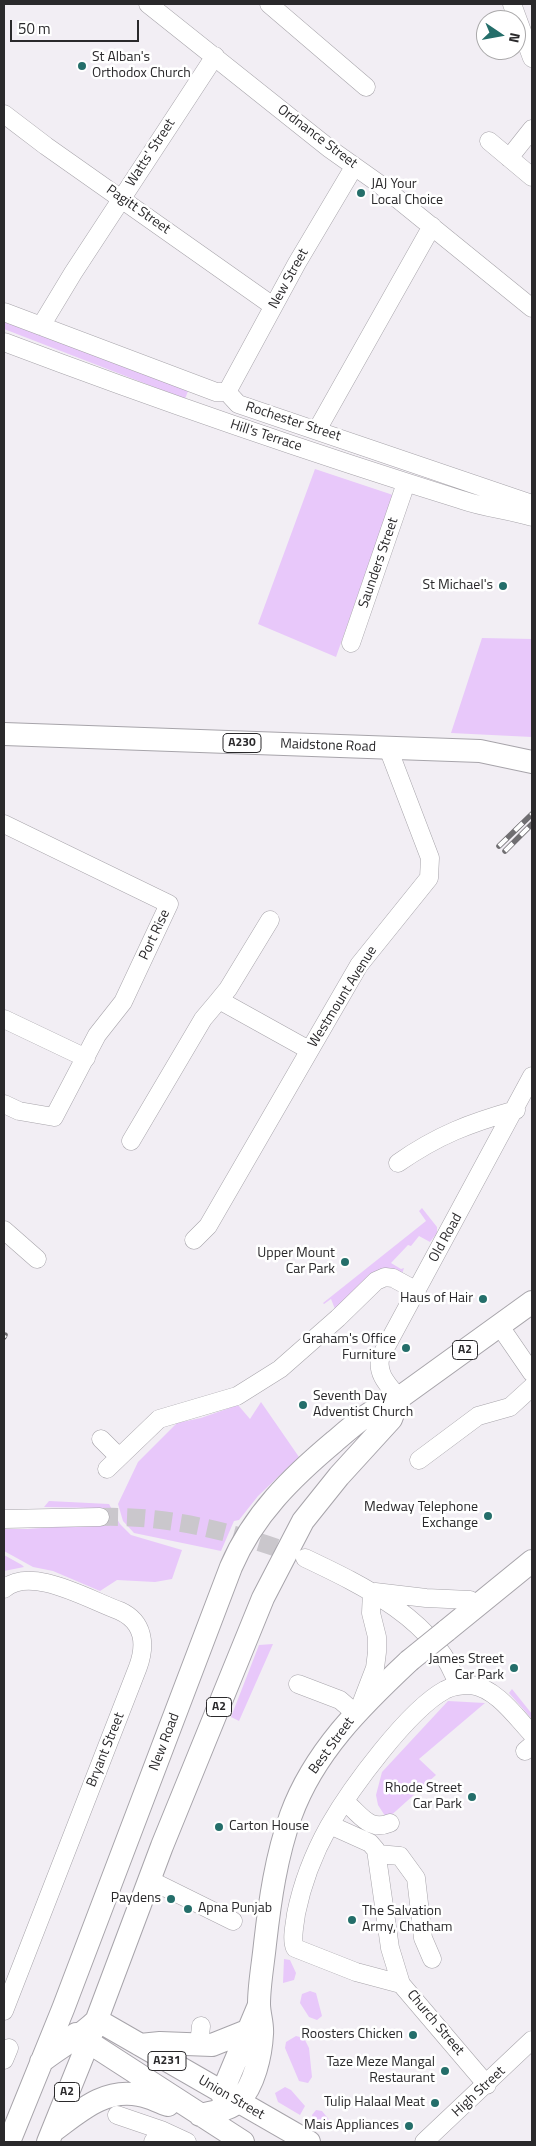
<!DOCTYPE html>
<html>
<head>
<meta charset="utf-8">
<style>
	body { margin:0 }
	#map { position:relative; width:536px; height:2146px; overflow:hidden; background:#f2eef4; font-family:"Titillium Web",sans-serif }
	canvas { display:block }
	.frame { position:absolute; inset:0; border:5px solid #2a292b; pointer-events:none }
	.north { position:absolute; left:476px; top:10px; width:50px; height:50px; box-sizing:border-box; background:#fff; border:1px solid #aaa9aa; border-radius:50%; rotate:102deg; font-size:14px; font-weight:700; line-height:20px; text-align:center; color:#2a292b }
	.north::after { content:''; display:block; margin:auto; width:18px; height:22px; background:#246e6a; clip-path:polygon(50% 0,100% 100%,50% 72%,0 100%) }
	.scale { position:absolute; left:10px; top:20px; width:129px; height:22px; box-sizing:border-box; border:2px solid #2a292b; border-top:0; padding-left:6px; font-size:15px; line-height:18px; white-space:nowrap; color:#2a292b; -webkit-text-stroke:4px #fff; paint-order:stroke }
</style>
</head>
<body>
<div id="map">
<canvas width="536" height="2146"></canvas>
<div class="frame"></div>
<div class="north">N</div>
<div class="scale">50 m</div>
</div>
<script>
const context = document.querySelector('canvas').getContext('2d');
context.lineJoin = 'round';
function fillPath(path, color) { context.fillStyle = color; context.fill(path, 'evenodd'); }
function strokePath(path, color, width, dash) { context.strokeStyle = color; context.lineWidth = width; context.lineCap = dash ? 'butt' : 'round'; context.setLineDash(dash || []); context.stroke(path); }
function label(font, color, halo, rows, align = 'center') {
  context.font = font + ' "Titillium Web",sans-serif'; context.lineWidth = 5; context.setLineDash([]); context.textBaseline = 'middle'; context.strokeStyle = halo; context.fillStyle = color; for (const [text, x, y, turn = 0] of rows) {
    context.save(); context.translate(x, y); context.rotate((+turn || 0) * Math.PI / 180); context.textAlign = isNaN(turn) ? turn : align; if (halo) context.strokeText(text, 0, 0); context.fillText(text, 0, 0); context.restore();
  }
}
fillPath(new Path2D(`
	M4,320L188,391L185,399L4,329Z
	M315,469L393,495L336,657L258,624Z
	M482,638L532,639V737L451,733Z
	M422,1208L437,1227V1233L430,1242L419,1236L411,1246L408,1245L391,1263L401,1269L404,1268L402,1274L335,1309L331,1299L324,1304L323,1303L426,1221L419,1211Z
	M261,1402L299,1457L258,1496L239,1520L234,1521L221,1551L134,1533L123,1521L118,1504L138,1462L177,1423L201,1418L238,1405L250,1419Z
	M49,1501L109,1504L120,1524L131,1535L182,1550L172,1579L155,1582L117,1580L100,1591L53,1571L33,1567L4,1551V1529H27L100,1524V1508L44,1507Z
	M4,1555L22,1565L24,1567L4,1571Z
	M273,1644L239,1721L231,1717L259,1645Z
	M512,1689L532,1714V1719L509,1693Z
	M448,1701L485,1703L419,1759L436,1775L387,1819L378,1805L376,1795L382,1772Z
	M284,1959L290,1960L296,1973L294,1980L283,1983Z
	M310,1991L316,1993L322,2016L317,2020L309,2017L300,2003L302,1994Z
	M296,2036L304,2038L309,2048L312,2077L308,2083L299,2081L285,2048L286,2042Z
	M285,2087L291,2090L305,2106L300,2115L278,2102L275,2093Z
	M316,2110L322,2111L331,2122L330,2128L325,2129L313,2120L312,2115Z`), '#e8c8fa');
strokePath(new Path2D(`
	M100,1517C168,1515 234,1532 297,1555`), '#cac7cc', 18, [18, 9]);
const minor = new Path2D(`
	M148,4L330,149L378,183L532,308
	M269,4L366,87
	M512,4L532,58
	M4,114L46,146L273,306
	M489,141L532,177
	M509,158L532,129
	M4,312L216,392H227
	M41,326L73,273L215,56
	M4,342C155,399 308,452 462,500C485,508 509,510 532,517
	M227,392L238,404L532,504
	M227,392L297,263L354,167
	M317,430L432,226
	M351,643L406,483
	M4,824L169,904L123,1002L97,1035L54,1117L19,1111L4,1104
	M270,920L228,989L219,1000L309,1050
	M4,1019L86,1058
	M131,1141L203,1019L219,1000
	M398,1163C438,1135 470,1123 516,1110
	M4,1230L37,1259
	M194,1240L208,1226L359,965L429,878L430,858L388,748
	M499,1325L532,1373
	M399,1398C389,1386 375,1373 381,1356L532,1076
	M101,1439L119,1457
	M419,1460L478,1416L510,1407L532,1387
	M107,1469L159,1419L237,1396L280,1369L338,1318L376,1281L385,1277L393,1278L417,1291
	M4,1519L100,1517
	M305,1558C362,1585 438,1621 458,1686
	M4,1589C31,1565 89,1600 120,1611C144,1622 146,1645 138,1667L4,2011
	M375,1592L426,1598L470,1600L477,1605
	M298,1684L340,1700L355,1713
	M360,1707L375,1668L377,1652V1637L371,1613L372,1592
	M525,1751L532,1745
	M345,1802C360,1813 368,1832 390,1823
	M330,1825L370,1843L376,1850L390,1948L401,1984
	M378,1854L400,1856L416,1878L423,1938L432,1959
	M150,1880L233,1921
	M199,2045L201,2026
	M4,2060L9,2048
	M487,2085L401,1984L356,1972L295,1948C291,1939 295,1924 296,1914C302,1884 314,1853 329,1826C351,1788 408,1710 445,1690C452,1686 462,1685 471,1685C496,1688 516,1717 532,1734
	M117,2115L161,2130
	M153,2142L161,2130L187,2142
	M424,2142L532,2040`);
const major = new Path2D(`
	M4,734L480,751L532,762
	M446,1631L532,1561
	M76,2034L243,2142
	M140,2045L160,2043L212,2045L247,2031
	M41,2062C60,2047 80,2037 97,2020L309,2142
	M226,2108L222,2093L259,2005
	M200,2115C211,2112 231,2110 239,2101C254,2086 261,2055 262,2034C263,2024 259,2014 259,2004C259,1985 263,1964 265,1944C270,1900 276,1857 291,1815C314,1752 361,1706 409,1661
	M53,2131C79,2112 104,2088 139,2095C149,2096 158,2102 168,2105
	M9,2142L63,2009L231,1567C253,1515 292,1477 335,1441C356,1423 373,1408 399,1398L532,1302
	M48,2142L88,2043L162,1846L263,1598L303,1521L339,1476L391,1419L399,1398`);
strokePath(minor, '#a7a4aa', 19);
strokePath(major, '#a7a4aa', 24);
strokePath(minor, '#fff', 18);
strokePath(major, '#fff', 22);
const rail = new Path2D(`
	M499,846L532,814
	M505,851L532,824
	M4,1337L5,1335`);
strokePath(rail, '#706e71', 5.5);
strokePath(rail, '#fff', 4, [11]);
const majorBridge = new Path2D(`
	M409,1661L446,1631`);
strokePath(majorBridge, '#a7a4aa', 24, []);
strokePath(majorBridge, '#fff', 22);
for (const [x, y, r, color] of [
	[82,66,5,"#246e6a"],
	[361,193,5,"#246e6a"],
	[503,586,5,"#246e6a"],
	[345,1262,5,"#246e6a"],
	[483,1299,5,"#246e6a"],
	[406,1348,5,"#246e6a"],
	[303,1405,5,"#246e6a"],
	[488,1516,5,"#246e6a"],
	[514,1668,5,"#246e6a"],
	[472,1797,5,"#246e6a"],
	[219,1827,5,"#246e6a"],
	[171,1899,5,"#246e6a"],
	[188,1909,5,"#246e6a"],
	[352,1920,5,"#246e6a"],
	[413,2035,5,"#246e6a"],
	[445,2071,5,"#246e6a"],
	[435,2103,5,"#246e6a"],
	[409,2126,5,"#246e6a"]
]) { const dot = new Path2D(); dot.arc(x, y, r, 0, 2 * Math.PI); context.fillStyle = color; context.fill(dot); strokePath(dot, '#fff', 2); }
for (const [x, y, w] of [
	[242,743,38],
	[465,1350,25],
	[219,1707,25],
	[167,2061,38],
	[67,2092,25]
]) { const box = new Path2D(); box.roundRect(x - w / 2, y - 9.5, w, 19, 4); context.fillStyle = '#fff'; context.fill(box); strokePath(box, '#2a292b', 1); }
label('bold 12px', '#2a292b', null, [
	["A230",242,743],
	["A2",465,1350],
	["A2",219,1707],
	["A231",167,2061],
	["A2",67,2092]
]);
label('14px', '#2a292b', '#fff', [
	["St Alban's",92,58,"left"],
	["Orthodox Church",92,74,"left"],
	["JAJ Your",371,185,"left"],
	["Local Choice",371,201,"left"],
	["St Michael's",493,586],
	["Upper Mount",335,1254],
	["Car Park",335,1270],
	["Haus of Hair",473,1299],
	["Graham's Office",396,1340],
	["Furniture",396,1356],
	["Seventh Day",313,1397,"left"],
	["Adventist Church",313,1413,"left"],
	["Medway Telephone",478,1508],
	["Exchange",478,1524],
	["James Street",504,1660],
	["Car Park",504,1676],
	["Rhode Street",462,1789],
	["Car Park",462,1805],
	["Carton House",229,1827,"left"],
	["Paydens",161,1899],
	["Apna Punjab",198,1909,"left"],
	["The Salvation",362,1912,"left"],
	["Army, Chatham",362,1928,"left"],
	["Roosters Chicken",403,2035],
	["Taze Meze Mangal",435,2063],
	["Restaurant",435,2079],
	["Tulip Halaal Meat",425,2103],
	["Mais Appliances",399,2126]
], 'right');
label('14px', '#2a292b', '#fff', [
	["Ordnance Street",317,137,37],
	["Watts' Street",151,153,-57],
	["Pagitt Street",138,210,35],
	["New Street",289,279,-61],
	["Rochester Street",293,422,18],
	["Hill's Terrace",266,436,18],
	["Saunders Street",379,563,-71],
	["Maidstone Road",328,746,2],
	["Port Rise",155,935,-65],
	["Westmount Avenue",343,997,-58],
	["Old Road",446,1238,-61],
	["New Road",165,1742,-69],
	["Best Street",332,1746,-54],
	["Bryant Street",106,1750,-68],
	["Church Street",435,2023,50],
	["High Street",479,2092,-43],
	["Union Street",231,2098,30]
]);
</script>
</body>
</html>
